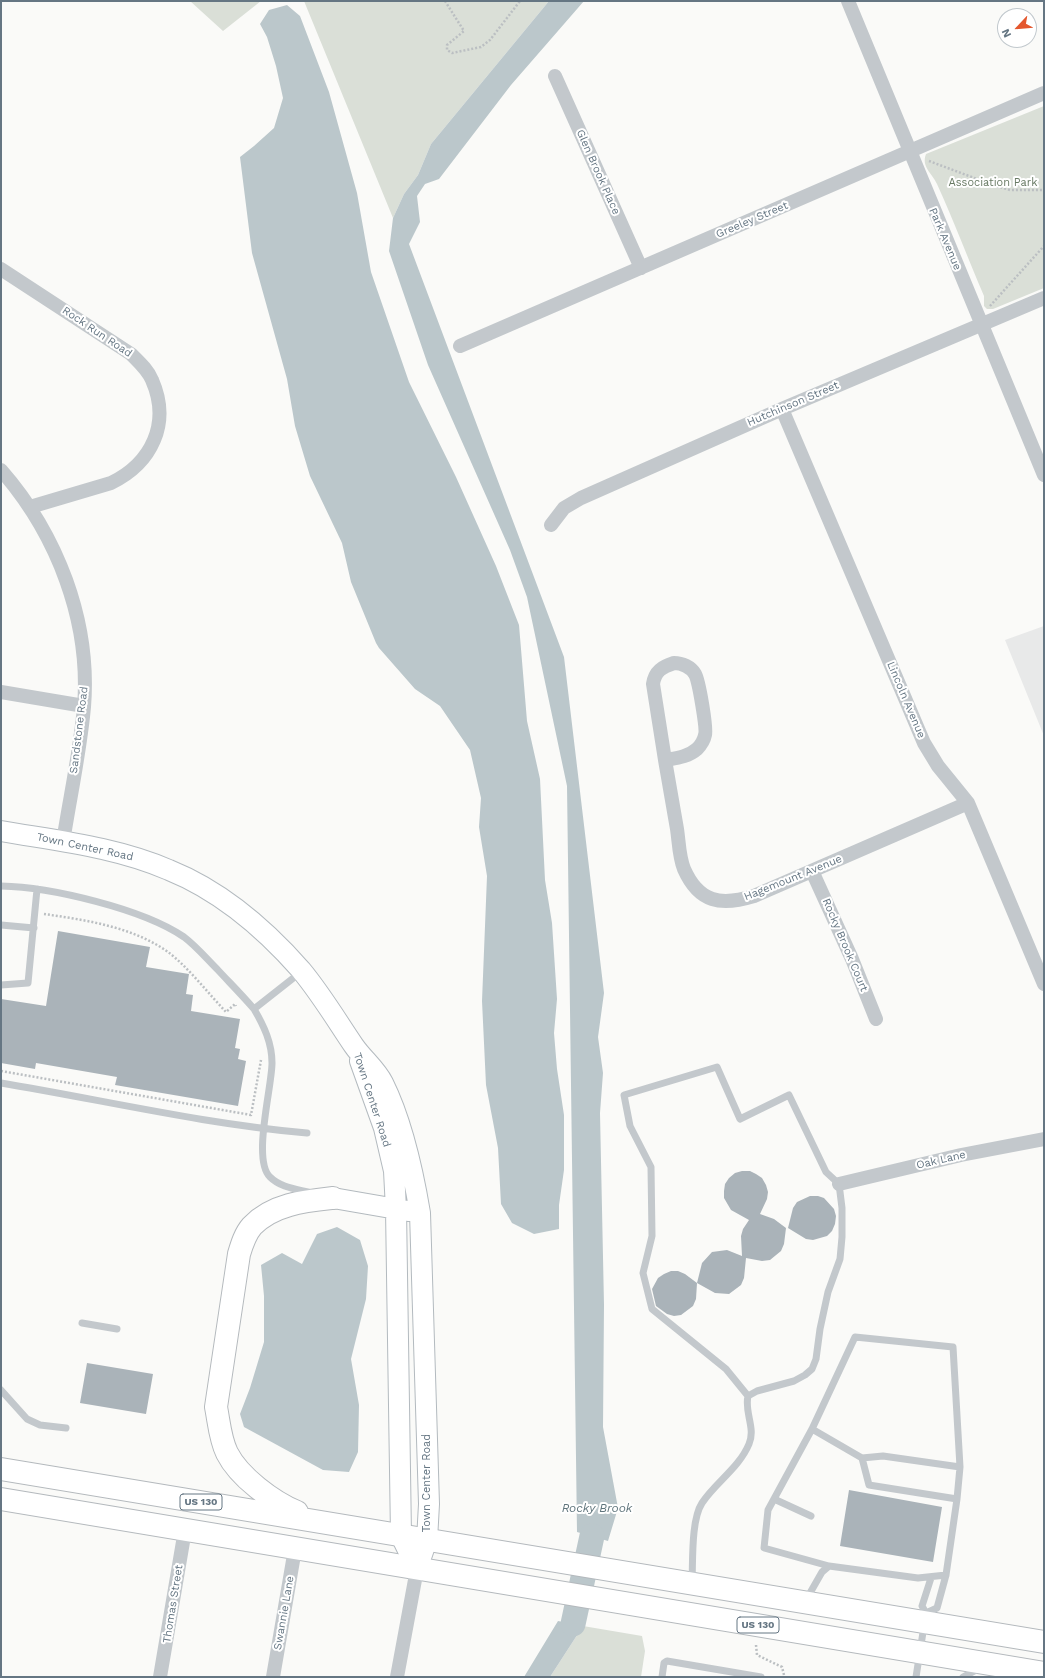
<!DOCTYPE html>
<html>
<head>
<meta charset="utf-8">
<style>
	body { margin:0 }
	#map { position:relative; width:1045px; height:1678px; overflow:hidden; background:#fafaf8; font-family:"Work Sans",sans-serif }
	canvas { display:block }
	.frame { position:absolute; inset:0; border:2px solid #657683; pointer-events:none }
	.north { position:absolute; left:997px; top:8px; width:40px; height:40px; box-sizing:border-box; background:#fff; border:1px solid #c1c8cd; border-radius:50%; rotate:244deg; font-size:11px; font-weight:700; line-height:16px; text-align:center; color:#657683 }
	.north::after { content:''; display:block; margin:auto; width:14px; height:18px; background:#e4572e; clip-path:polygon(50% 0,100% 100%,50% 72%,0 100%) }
</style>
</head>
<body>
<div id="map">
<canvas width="1045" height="1678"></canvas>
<div class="frame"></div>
<div class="north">N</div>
</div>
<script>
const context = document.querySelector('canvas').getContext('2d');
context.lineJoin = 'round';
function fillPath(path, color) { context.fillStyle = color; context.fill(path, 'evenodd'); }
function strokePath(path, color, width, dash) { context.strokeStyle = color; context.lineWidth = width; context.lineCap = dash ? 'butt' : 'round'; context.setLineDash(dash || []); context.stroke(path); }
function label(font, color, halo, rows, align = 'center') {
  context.font = font + ' "Work Sans",sans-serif'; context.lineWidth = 4; context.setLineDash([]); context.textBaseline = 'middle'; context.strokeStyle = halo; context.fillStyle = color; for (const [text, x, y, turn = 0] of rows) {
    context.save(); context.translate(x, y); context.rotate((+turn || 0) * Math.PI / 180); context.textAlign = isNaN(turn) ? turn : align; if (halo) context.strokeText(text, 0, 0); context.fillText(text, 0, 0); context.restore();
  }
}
fillPath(new Path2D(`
	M1044,626V736L1005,640Z`), '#e8e9e9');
fillPath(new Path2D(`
	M190,1H261L223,31Z
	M304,1H549L431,144L418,175L404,194L393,218Z
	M1044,106V288L993,309H987L984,306V296C968,259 954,221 937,184C932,173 921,167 926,154Z
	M583,1626L642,1636L645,1651L641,1677H550Z`), '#dadfd7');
fillPath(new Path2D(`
	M549,1H584L511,85L439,179L425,184L417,196L420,222L409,244L564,657L604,993L598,1037L603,1073L600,1113L604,1305L603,1427L618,1508L608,1541L577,1532L567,786L527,597L510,550L428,365L389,251L393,218L404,194L418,175L431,144Z
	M287,5L300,16L329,92L357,193L371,272L409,382L456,477L496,566L519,625L527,721L540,779L545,880L552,923L557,999L554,1033L557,1069L564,1115V1170L559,1205V1229L534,1234L512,1223L501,1204L498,1148L486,1085L482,1001L487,876L479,827L481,798L470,750L440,706L415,689L379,648L376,643L351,582L342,543L310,476L295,426L287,379L252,253L240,157L254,146L274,128L283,98L276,66L267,37L260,24L269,10Z
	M337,1227L360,1240L368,1266L366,1299L351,1359L359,1405L358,1452L349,1472L323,1470L244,1427L240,1414L250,1388L264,1342V1296L261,1265L282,1253L302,1264L317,1234Z
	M558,1621L583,1626L550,1677H524Z`), '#bbc7cb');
strokePath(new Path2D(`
	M573,1624L592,1536`), '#bbc7cb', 25);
fillPath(new Path2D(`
	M58,931L150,947L146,967L189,974L186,994L193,995L191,1011L240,1019L235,1048L240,1049L238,1059L246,1061L238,1106L115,1085L117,1077L36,1063L35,1069L1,1063V999L46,1006Z
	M742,1171H750L756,1174L762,1178L766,1185L768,1192L767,1199L760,1214L774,1219L786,1228L784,1244L781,1251L770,1260L762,1261L746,1258L744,1278L741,1285L729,1294L715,1293L697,1283L702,1263L712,1252L727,1250L742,1256L741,1236L743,1229L749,1220L731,1210L724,1198V1191L725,1184L729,1178L735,1173Z
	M810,1196H818L824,1198L834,1209L836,1216L835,1224L832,1231L827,1236L813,1240L806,1239L788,1228L793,1208L797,1202Z
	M671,1271H678L685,1274L697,1283L696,1299L693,1306L681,1315L674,1316L667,1314L656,1306L652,1289L658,1278L664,1274Z
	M87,1363L153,1374L146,1414L80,1403Z
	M849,1490L942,1507L933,1562L840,1546Z`), '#aab3b9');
const secondary = new Path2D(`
	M1,831C58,841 116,847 169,870C221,891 265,929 301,970C321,994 337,1021 354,1046C363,1059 376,1069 383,1083C402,1121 413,1171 420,1213L429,1504L427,1540L417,1569
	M360,1061L384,1128L394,1171L396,1209L401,1536L417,1569
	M333,1198L408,1211`);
const highway = new Path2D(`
	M1,1469L1044,1642
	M1,1499L1044,1673
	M297,1512C273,1502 239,1477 227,1453C220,1439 219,1422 216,1407L239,1254C242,1244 245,1234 252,1226C273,1204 305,1201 333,1198`);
strokePath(secondary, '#b3babf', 22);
strokePath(highway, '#b4b9bd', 24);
strokePath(new Path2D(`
	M445,1L464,31L447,45V50L452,53L481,47L490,40L520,1
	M929,161L993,185L1010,190H1044
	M990,306L1044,246
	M44,914C86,920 133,927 168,952C188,967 208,993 226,1012L235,1004L236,1006
	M1,1071L251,1115L261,1060
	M756,1645L757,1655L782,1667L784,1675`), '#bbbfc2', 2.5, [2, 2]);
strokePath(new Path2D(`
	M1,886C51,887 143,909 184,937C196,946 206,958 217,969C229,982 242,995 254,1009
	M1,925L34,928
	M301,972L254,1009C264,1026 272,1043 272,1063C272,1087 252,1160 270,1177C281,1188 297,1189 312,1193
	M1,985L28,983L37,889
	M1,1083C103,1100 204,1124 307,1133
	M82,1323L117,1329
	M1,1390L27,1419L40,1425L66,1428
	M812,1429L862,1458L883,1456L960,1467
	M862,1458L869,1485L957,1499
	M774,1499L811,1516
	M829,1566L918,1578L946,1575
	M692,1581C693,1561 691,1520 702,1503C716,1482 739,1468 749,1444C756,1428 744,1412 748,1396L757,1391L794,1381L805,1375L812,1369L816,1359L820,1329L828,1292L840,1259L842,1237V1208L839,1184L826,1172L789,1095L740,1119L717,1067L624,1095L630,1126L651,1167L652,1236L643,1273L652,1309L726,1369L748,1396
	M806,1600L822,1572L829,1566L764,1548L768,1510L812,1429L855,1337L953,1347L960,1467L957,1499L946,1575L937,1608L926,1613
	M662,1677L664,1663L667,1661L761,1677
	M916,1677L926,1613L922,1606L931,1578
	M963,1677L980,1668`), '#c3c8cc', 7);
strokePath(new Path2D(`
	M848,1L1044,475
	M555,76L641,268
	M1,269L131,354C139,362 148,370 152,380C171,423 152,463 111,483L30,507
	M460,346L1044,93
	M782,409L924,743L938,766L968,803L1044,984
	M1,470C57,534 91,621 84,707C80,752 70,797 63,842
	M551,525L564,508L581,498L782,409L1044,298
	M674,663C682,663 691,667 695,674C699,681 707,729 705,735C704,740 700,746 697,749C688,757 676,758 665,760L653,684C655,671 662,667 674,663Z
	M1,692L84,706
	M665,760C669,783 673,806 677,829C679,842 679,857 684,869C699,903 721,906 754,896L968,803
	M812,871L852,959L876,1019
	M839,1184L961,1155L1044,1139
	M160,1677L185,1530
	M273,1677L295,1549
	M397,1677L417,1569`), '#c3c8cc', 14);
strokePath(secondary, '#fff', 20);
strokePath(highway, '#fff', 22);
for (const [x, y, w] of [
	[201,1502,42],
	[758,1625,42]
]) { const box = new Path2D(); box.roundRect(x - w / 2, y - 8, w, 16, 3); context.fillStyle = '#fff'; context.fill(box); strokePath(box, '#657683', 1); }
label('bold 10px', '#657683', null, [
	["US 130",201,1502],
	["US 130",758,1625]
]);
label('11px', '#657683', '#fff', [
	["Glen Brook Place",598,172,66],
	["Greeley Street",752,220,-23],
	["Park Avenue",945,239,67],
	["Rock Run Road",97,332,34],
	["Hutchinson Street",793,404,-23],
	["Lincoln Avenue",906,700,67],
	["Sandstone Road",79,730,-83],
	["Town Center Road",85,847,12],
	["Hagemount Avenue",793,878,-22],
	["Rocky Brook Court",845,945,67],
	["Town Center Road",372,1100,72],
	["Oak Lane",941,1160,-13],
	["Town Center Road",427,1483,-90],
	["Thomas Street",173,1604,-81],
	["Swannie Lane",284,1613,-80]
]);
label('11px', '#687a64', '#fff', [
	["Association Park",993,183]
]);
label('italic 12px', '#60757c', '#fff', [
	["Rocky Brook",597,1508]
]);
</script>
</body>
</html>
